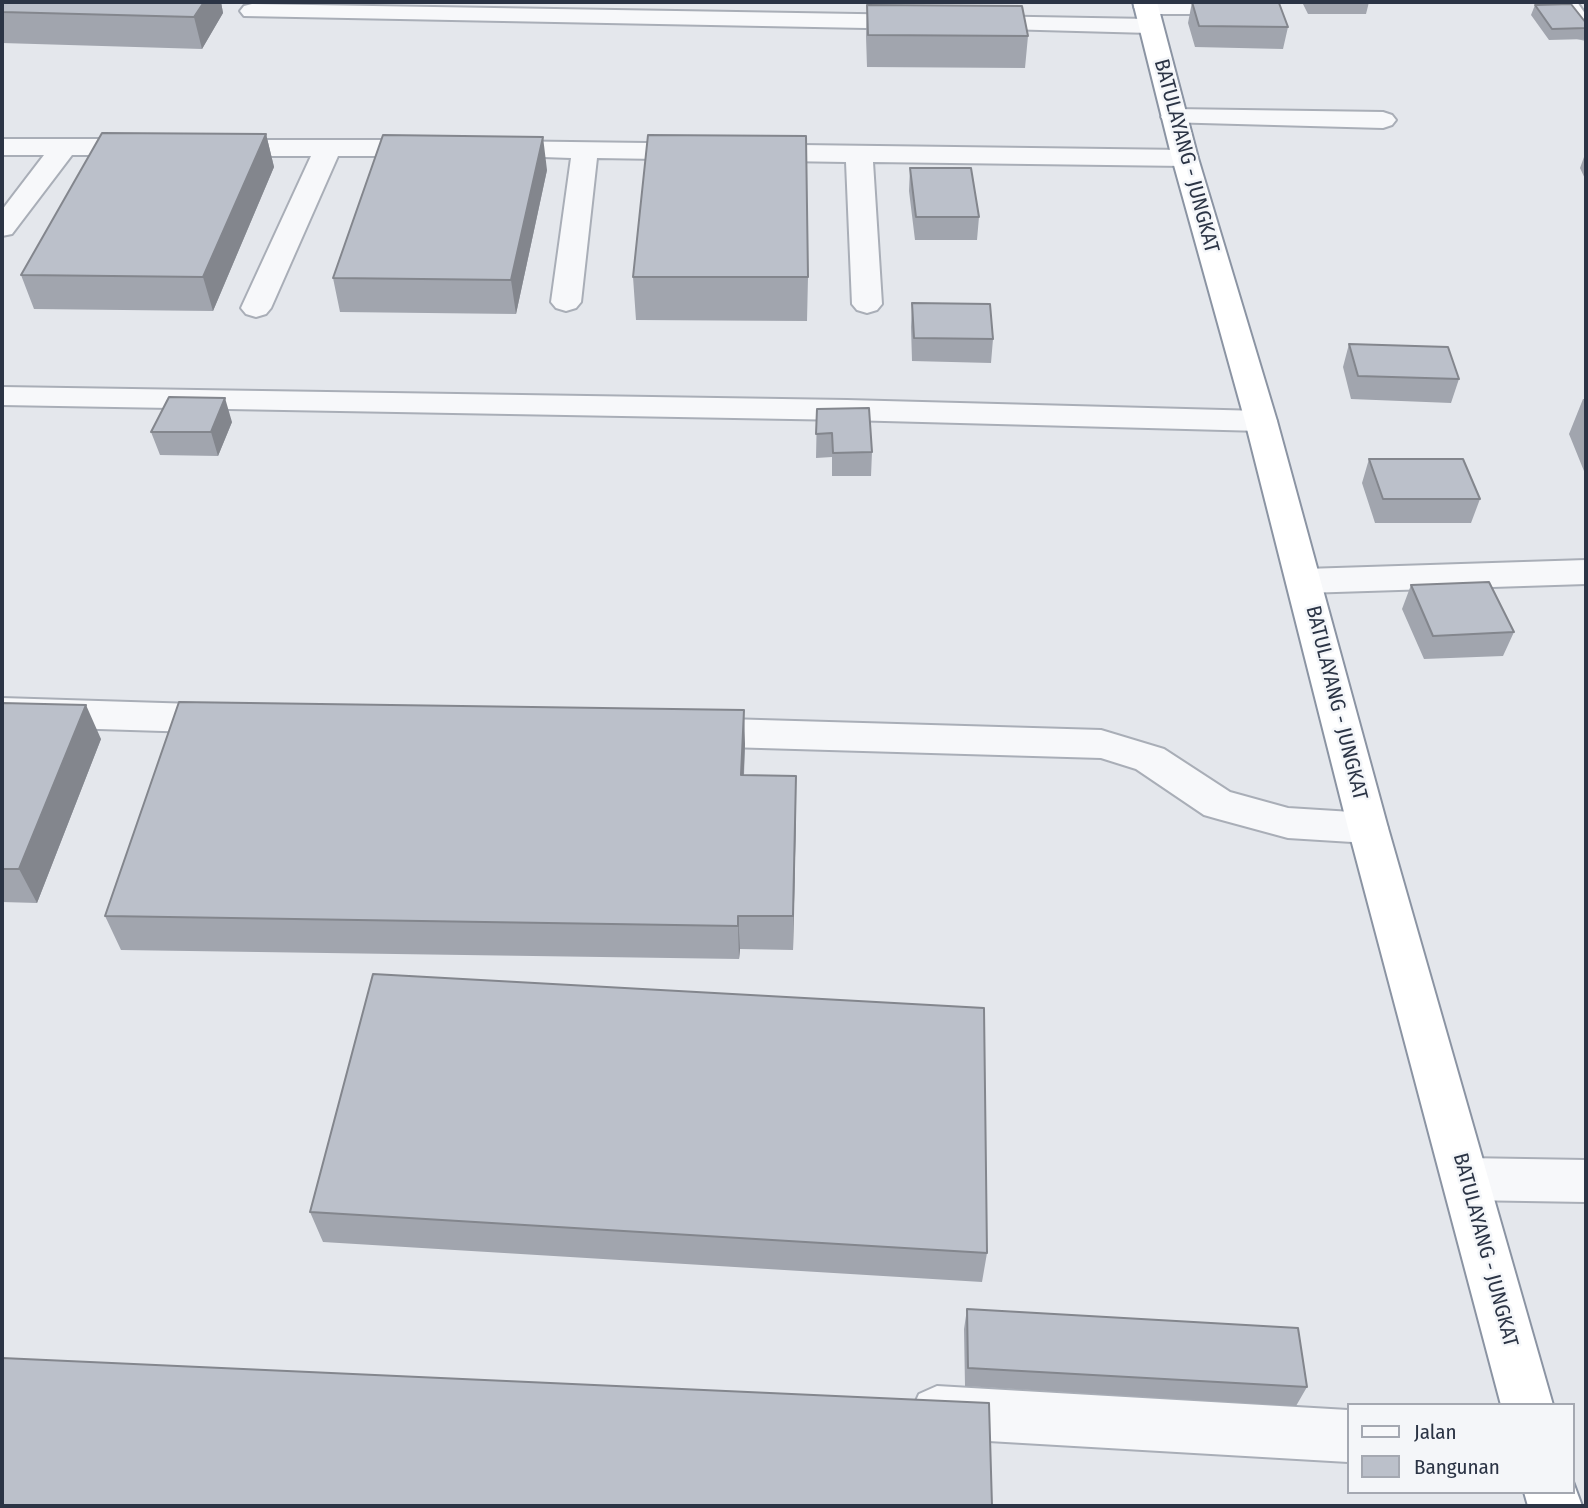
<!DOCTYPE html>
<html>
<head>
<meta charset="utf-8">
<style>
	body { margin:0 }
	#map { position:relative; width:1588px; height:1508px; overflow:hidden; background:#e4e7ec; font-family:"Fira Sans Condensed",sans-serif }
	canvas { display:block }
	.frame { position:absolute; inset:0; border:4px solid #2b3445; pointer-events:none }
	.legend { position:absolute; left:1347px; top:1403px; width:228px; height:91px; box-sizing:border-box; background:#f4f6f9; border:2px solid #a4a8b1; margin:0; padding:9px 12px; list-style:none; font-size:21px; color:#2b3445 }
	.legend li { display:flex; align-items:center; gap:14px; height:35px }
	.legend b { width:35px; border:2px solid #a4a8b1 }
</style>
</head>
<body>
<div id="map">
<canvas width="1588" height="1508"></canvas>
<div class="frame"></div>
<ul class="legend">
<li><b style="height:9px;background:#f7f8fa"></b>Jalan</li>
<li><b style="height:19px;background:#bbc0ca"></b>Bangunan</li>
</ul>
</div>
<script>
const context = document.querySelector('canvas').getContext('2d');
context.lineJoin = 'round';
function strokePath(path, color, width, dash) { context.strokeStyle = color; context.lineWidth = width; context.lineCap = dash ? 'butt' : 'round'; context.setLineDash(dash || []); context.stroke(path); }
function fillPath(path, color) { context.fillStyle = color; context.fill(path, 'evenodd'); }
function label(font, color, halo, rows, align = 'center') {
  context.font = font + ' "Fira Sans Condensed",sans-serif'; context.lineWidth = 5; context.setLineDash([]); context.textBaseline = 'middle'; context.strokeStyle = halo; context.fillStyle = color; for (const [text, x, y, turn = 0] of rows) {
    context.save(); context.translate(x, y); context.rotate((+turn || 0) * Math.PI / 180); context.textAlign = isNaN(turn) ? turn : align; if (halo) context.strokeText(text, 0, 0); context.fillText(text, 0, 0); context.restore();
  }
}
const minor = new Path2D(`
	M1139,2H1249L1254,7L1250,12L1242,14H1146L1138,12L1134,7Z
	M1553,2H1577L1586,15V39L1577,37Z
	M252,4L918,15L926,17L930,22L926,27L918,29L244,16L240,11L244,6Z
	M975,16L1150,19L1158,21L1162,26L1158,31L1150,33L967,28L963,23L967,18Z
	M1174,109L1383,112L1392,115L1396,120L1392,125L1383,128L1165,122L1161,117L1165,112Z
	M2,139H147L156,141L160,147L156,153L147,155H72L12,234L2,236V210L44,155H2Z
	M217,140H430L439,142L443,148L439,154L430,156H338L271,308L266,314L256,317L246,314L241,308L311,156H217L208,154L204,148L208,142Z
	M494,141L1185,150L1194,152L1198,158L1194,164L1185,166L873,162L882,304L877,310L867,313L857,310L852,304L846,162L597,158L581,302L576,308L566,311L556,308L551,302L571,158L485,155L481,149L485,143Z
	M2,387L847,400L1261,411L1272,414L1277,421L1272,428L1261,431L847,420L2,405Z
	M1586,560V584L1305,593L1293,589L1287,581L1293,573L1305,569Z
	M2,698L227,705L240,709L246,719L240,729L227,733L2,726Z
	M693,718L1101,730L1164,749L1230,792L1288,808L1368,813L1382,817L1388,828L1382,839L1368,843L1288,838L1218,819L1204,815L1136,769L1101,758L693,746L680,742L674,732L680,722Z
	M1465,1158L1586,1160V1202L1465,1200L1448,1194L1442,1179L1448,1164Z
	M937,1386L1348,1410V1462L937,1438L919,1430L911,1412L919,1394Z`);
const highway = new Path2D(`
	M1133,2H1157L1198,158L1277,421L1388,828L1553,1405H1501L1348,828L1245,421L1172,158Z
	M1572,1479L1582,1506H1528L1524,1492H1572Z`);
strokePath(minor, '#a9aeb7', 4);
strokePath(highway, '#8b94a3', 4);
fillPath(minor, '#f7f8fa');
fillPath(highway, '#fff');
fillPath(new Path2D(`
	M2,2H221L223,13L202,49L2,43Z
	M1192,2L1288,27L1283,49L1195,47L1188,23Z
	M1302,2H1369L1366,14H1308Z
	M867,5L1028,36L1025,68L867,67L866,36Z
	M1535,5L1586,23V39L1549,40L1531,15Z
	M266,134L274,167L213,311L34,309L21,275Z
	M1584,157H1586V181L1580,168Z
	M910,168L979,217L977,240H915L909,191Z
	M547,170L516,314L340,312L333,278Z
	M633,277H808L807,321L636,320Z
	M912,303L993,339L991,363L912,361L911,327Z
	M1349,344L1459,379L1451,403L1351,399L1343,367Z
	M1583,399H1586V476L1569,434Z
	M817,409L872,452L871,476H832V457L816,458Z
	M232,422L218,456L160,455L151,432Z
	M1369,459L1480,499L1471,523H1375L1362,483Z
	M1411,585L1514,632L1503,656L1424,659L1402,609Z
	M2,703L101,739L37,903L2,902Z
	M745,744L744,776L796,811L793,950L740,949L739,959L121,950L105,916Z
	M310,1212L987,1253L982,1282L323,1242Z
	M967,1309L1307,1387L1296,1406L965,1386L964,1329Z`), '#a1a5ae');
fillPath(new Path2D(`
	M204,2H221L223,13L202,49L194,17Z
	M266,134L274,167L213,311L203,277Z
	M543,137L547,170L516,314L511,280Z
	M225,398L232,422L218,456L211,432Z
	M86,705L101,739L37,903L19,869Z
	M744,710L745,744L742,810L741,775Z
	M796,776V811L793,950V916Z
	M738,916L740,949L739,959L738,926Z`), '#83868d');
const building = new Path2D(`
	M2,2H204L194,17L2,12Z
	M1192,2L1279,3L1288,27L1199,26Z
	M1571,4L1586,23V28L1552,29L1535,5Z
	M867,5L1022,6L1028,36L868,35Z
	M102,133L266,134L203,277L21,275Z
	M383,135L543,137L511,280L333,278Z
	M648,135L806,136L808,277H633Z
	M910,168H971L979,217H916Z
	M912,303L990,304L993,339L914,338Z
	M1349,344L1448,347L1459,379L1358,376Z
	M169,397L225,398L211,432H151Z
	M869,408L872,452L833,453L832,433L816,434L817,409Z
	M1369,459H1463L1480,499H1383Z
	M1489,582L1514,632L1433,636L1411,585Z
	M179,702L744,710L741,775L796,776L793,916H738V926L105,916Z
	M2,703L86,705L19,869H2Z
	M373,974L984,1008L987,1253L310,1212Z
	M967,1309L1298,1328L1307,1387L968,1368Z
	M2,1358L989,1403L992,1506H2Z`);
fillPath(building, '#bbc0ca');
strokePath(building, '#83868d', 2);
label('21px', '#2b3445', '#f4f6f9', [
	["BATULAYANG - JUNGKAT",1186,156,75],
	["BATULAYANG - JUNGKAT",1336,703,76],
	["BATULAYANG - JUNGKAT",1485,1250,75]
]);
</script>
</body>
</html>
